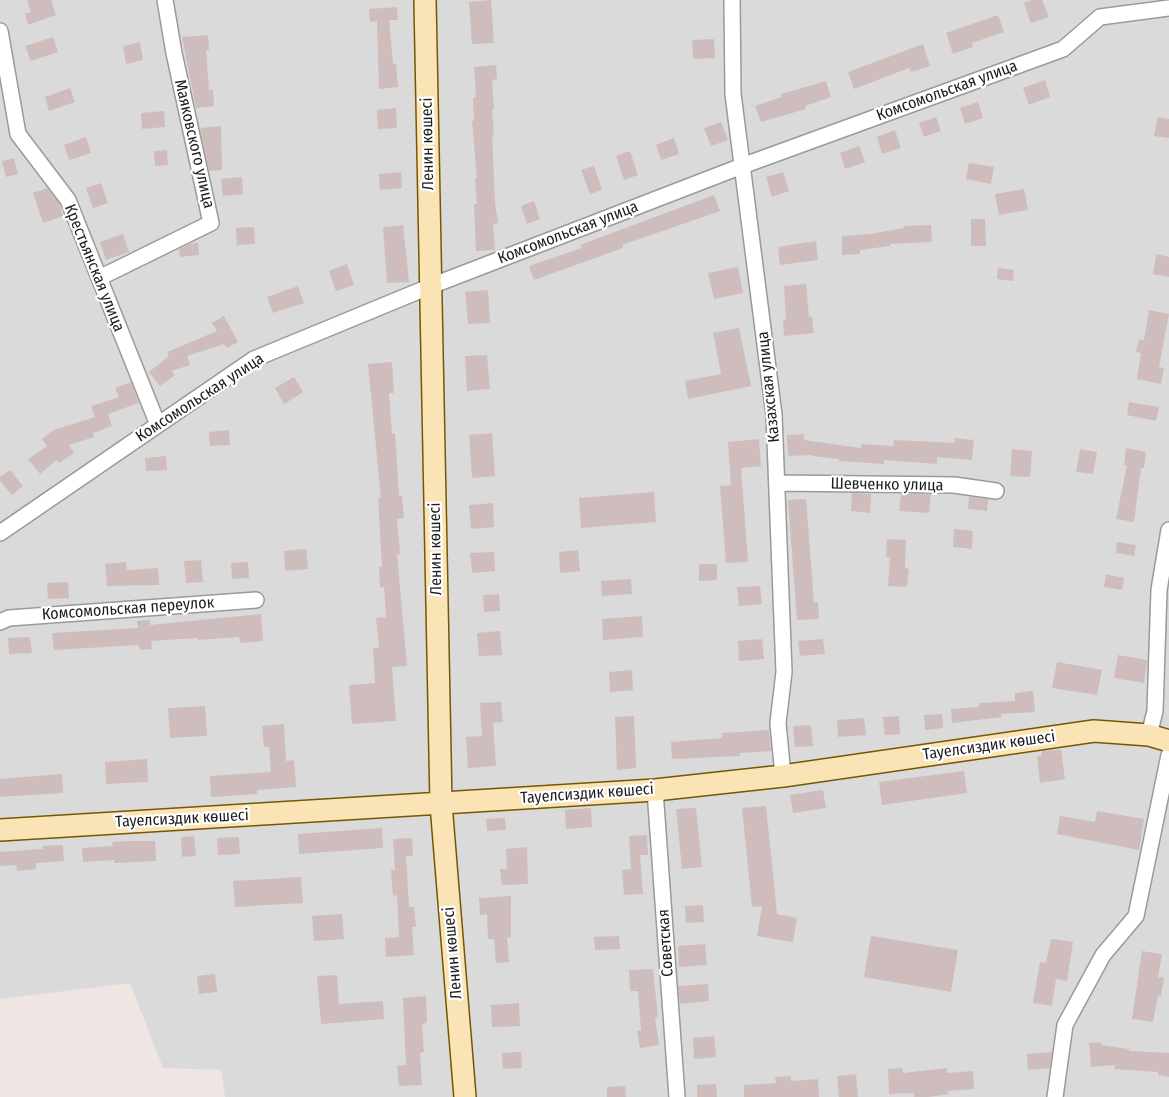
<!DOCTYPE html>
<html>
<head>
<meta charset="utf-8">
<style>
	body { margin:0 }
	canvas { display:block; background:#efe6e3 }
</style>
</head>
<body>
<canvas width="1169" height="1097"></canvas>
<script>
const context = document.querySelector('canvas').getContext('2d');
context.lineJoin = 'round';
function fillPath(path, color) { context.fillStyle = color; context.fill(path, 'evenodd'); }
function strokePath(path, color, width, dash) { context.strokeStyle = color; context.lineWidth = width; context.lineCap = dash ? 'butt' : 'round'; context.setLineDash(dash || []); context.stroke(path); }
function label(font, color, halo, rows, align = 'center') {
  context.font = font + ' "Fira Sans Condensed",sans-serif'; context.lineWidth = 4.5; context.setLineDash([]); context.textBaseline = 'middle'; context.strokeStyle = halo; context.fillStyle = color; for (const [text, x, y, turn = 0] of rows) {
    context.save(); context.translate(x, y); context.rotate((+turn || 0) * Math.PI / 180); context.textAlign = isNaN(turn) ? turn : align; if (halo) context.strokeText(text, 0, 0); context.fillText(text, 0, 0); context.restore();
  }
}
fillPath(new Path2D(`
	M0,0H1169V1097H225L221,1070L163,1068L130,983L0,999Z`), '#dbdadb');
fillPath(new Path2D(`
	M27,0H51L56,15L28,25L25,14L31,12Z
	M491,0L494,43L472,44L469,2Z
	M1032,0H1042L1049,17L1031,23L1024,3Z
	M397,7L398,20H389L393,64H396L398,87L379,89L377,21L370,22L369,9Z
	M998,15L1004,32L972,43L973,47L953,54L946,33Z
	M208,35L209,50H206L209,90H213L214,106L196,108L182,37Z
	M53,37L58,52L31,61L25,46Z
	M714,39L715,58L693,59L692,40Z
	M140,42L143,60L126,64L123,46Z
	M923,44L930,66L911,72L909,68L854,89L848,72Z
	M496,65L497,79L492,80L494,109L492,110L494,135H492L495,203L498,223L493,224L495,250L476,251L474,204H477L475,178H477L472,121H474L473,98L476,97L474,67Z
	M1045,80L1050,97L1029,105L1023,88Z
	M826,81L831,97L805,106L806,109L761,122L755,106L782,97L781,94Z
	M70,88L75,102L49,111L45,97Z
	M978,102L983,118L965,124L960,108Z
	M396,108L397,128L378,129L377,110Z
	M164,111L165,127L142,129L141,113Z
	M936,117L941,131L924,137L919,123Z
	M1158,117L1169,119V138L1154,136Z
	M721,122L728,140L711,146L704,128Z
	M221,126L222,170L209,171L200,128Z
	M895,130L901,148L882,154L877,137Z
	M86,137L91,153L69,160L64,145Z
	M674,138L679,154L661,160L656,145Z
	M859,146L865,162L845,169L840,153Z
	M167,150L168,165L155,166L154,151Z
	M630,151L638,175L624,180L616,156Z
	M14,158L18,174L6,177L2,161Z
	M969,163L994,167L991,184L966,179Z
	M594,166L602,190L590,194L581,170Z
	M401,172L402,188L380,190L379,174Z
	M783,172L789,191L772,197L766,177Z
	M242,177L243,194L223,196L221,179Z
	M101,183L108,203L93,208L86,188Z
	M47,188L59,203L63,216L43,223L33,193Z
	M1024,189L1028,210L999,215L995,194Z
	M714,195L720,211L622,245L623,248L534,280L529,266L582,248L580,245Z
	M534,201L540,219L527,224L521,206Z
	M971,219H985L986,246H971Z
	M403,225L409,282L387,283L383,227Z
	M931,225L932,242L890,244V246L860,250V254L842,255V236L870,234L904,228V226Z
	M254,227L255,244L237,245L236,228Z
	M123,234L129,252L106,260L100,242Z
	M816,241L818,260L780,265L778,247Z
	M198,243L199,255L180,257L179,249L190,244Z
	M1156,254L1169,257V277L1153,274Z
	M347,264L354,285L336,291L329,271Z
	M738,267L743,293L714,299L708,273Z
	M998,268L1014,270L1013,281L997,279Z
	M806,284L809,317H812L814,333L784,336L783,320L786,319L784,286Z
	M298,286L304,303L273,313L267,297Z
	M488,290L490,323L468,324L465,292Z
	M1149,310L1169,314L1159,367L1164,368L1161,384L1137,379L1141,353L1136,352L1139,339L1144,340Z
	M224,316L238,342L227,348L224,344L187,356L190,365L171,371L175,375L160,386L149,372L169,356L167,352L217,331L212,323Z
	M739,328L751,386L688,399L685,381L721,374L713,333Z
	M487,355L490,389L467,391L465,356Z
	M392,362L394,393H389L392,434L395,433L399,496H402L404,518L397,519L400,554H397L407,666L392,667L396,721L352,724L349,685L375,683L373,648H379L376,618L386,617L384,587L380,588L379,567H382L378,498H381L368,364Z
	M294,377L303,392L284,404L275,388Z
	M131,382L139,403L108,414L112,426L93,433L94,437L69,445L74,453L59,463L56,460L40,474L28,459L47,446L42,439L54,430L95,417L91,406L119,397L115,388Z
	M1129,402L1159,407L1156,421L1127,415Z
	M229,430L230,445L210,446L209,432Z
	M492,433L495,476L472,478L469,435Z
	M804,434V440L861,448V444L893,446L894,440L954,443L955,438L974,440L972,460L937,457V464L884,460V464L839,461V459L812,456V455L788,456L787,435Z
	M759,439L761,466L741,468L748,562L726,563L720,486L731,485L728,442Z
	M1126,448L1146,452L1144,468H1141L1134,522L1116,519L1127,465H1124Z
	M1012,449L1032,451L1030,477L1010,476Z
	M1080,449L1097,452L1093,474L1076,472Z
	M166,456L167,470L146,471L145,458Z
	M10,470L23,486L12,495L0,481V477Z
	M654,492L656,522L581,528L579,498Z
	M852,493L871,494L870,513L851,511Z
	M901,494H931L929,513L899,511Z
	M969,497L988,499L987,511L968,509Z
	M806,499L814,603L818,602L819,619L797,620L788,500Z
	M493,503L494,527L471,529L469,505Z
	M954,529L973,531L972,549L953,547Z
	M887,539L906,540L905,568L909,569L907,587L888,586L890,557H886Z
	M1117,542L1136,545L1134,556L1116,553Z
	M306,549L308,569L285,571L284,551Z
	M578,550L580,571L560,573L559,552Z
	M494,552L495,571L472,573L470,553Z
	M201,560L203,582L186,583L184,561Z
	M126,562L127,570L158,568L159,585L107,586L105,564Z
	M248,562L249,578L232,579L231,563Z
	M699,564H717V580L699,581Z
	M1106,574L1124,578L1122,590L1104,587Z
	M631,579L632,594L602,596L601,581Z
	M68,582L69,598L48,599L47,583Z
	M760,586L762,604L739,606L737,587Z
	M499,594L500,611L484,612L483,595Z
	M261,614L263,641L240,643L239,637L198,640L197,638L151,641L152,649L140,650L139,645L54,650L52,633L138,628L137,621L150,620V625Z
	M642,616L643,637L603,640L602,619Z
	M500,631L502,655L479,656L477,633Z
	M30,637L32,653L9,654L8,638Z
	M762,639L764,659L739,661L738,641Z
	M823,639L825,654L800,656L798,641Z
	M1118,655L1147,660L1144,683L1114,678Z
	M1057,662L1102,670L1097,695L1052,688Z
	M632,670L633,690L610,692L609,672Z
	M1033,691L1035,712L1001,714L1002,717L952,723L951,709L979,707V703L1015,701V693Z
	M501,702L503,722L493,723L496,766L468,768L466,737L482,736L480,703Z
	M205,706L207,736L170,738L168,708Z
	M942,714L943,728L925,730L924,715Z
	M634,716L636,768L617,770L615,717Z
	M899,716L900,734L885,735L883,717Z
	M864,718L866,735L838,737L837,720Z
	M284,724L286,761L294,760L296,787L257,790V794L211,797L210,776L271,772L269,747H264L262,726Z
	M811,725L813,746L795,747L793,726Z
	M769,730L771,751L740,753V756L672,759L671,742L722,738V733Z
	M1061,750L1065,779L1040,783L1037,756H1041L1042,751Z
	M147,759L148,782L106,784L105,762Z
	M964,771L967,793L882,805L879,782Z
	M62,774L63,793L0,797V779Z
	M823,790L826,808L793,813L790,795Z
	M766,806L777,914L797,918L793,942L757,936L762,906L752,907L742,808Z
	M591,808L592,827L566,829L565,810Z
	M696,808L702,867L682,869L676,809Z
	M1097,811L1144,819L1139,850L1057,834L1060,816L1095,822Z
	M505,818L506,830L487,831L486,819Z
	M382,828L383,848L299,854L298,834Z
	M647,835L648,855H640L643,894L624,895L622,870L631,869L629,836Z
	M194,836L196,856L182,857L181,837Z
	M239,837L240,854L218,855L217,838Z
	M412,838L413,856H406L409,907H414L416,927H412L414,955L386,957L385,938L399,937L397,895L393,896L391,870H395L393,839Z
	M127,841H155L156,861L114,863V860L83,862L82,848L113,846L112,842Z
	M63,845L64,861L36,863V869L17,871L16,865L0,866V852L43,849V846Z
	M527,847L528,884L502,885L500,869H507L506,849Z
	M301,877L303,903L235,907L233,881Z
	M511,896V937L507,938L509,962L496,963L494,939H488L487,914L480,915L479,898Z
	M703,905L704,922L686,923L685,906Z
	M342,914L344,939L314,941L312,916Z
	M619,936L620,949L595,950L594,937Z
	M871,936L958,950L951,992L864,977Z
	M1051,939L1073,942L1067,981L1056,979L1052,1006L1033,1003L1040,962L1046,963Z
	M705,944L707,965L679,967L678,946Z
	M1142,951L1162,954L1158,977L1164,978L1161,996L1158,995L1153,1022L1132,1019Z
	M653,969L658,1017L655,1018L659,1045L640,1048L637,1031L641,1030L638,991H630L629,970Z
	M215,974L217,992L199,994L197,976Z
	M337,975L339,1004L383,1001L384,1019L321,1024L317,976Z
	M708,984L709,1001L680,1004L678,986Z
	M426,996L427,1023L422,1024L424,1052L420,1053L422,1085L399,1086L397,1066L406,1065L403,998Z
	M519,1003L520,1026L492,1027L491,1005Z
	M714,1036L716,1057L694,1059L693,1038Z
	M1101,1042V1045L1129,1049V1051L1169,1053V1077L1158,1075V1072L1114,1069L1115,1065L1091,1067L1089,1043Z
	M521,1052L522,1068L503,1069L502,1053Z
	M1052,1052L1050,1068L1028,1070L1027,1054Z
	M902,1068L903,1073L947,1068V1073L973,1071L974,1089L948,1091L949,1094L928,1097H914V1093L889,1094L888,1069Z
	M856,1074L858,1097H839L837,1076Z
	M791,1076V1081L818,1079L819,1097H744V1085L776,1083L775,1077Z
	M716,1084L717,1097H697V1085Z
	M625,1086L626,1097H607V1087Z`), '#cebdbc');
const street = new Path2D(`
	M732,0L733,94L774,415L784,672L778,723L783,776
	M0,31L18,134L68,200L158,425
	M99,278L211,223L174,53L165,0
	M777,483L954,485L996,491
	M0,533L254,359L431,286L742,166L1063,49L1100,17L1169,8
	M0,622L9,618L256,600
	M1149,735L1155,711L1159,590L1169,530
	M655,790L677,1097
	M1055,1097L1065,1025L1103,955L1136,916L1169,755`);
const secondary = new Path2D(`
	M425,0L441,804L465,1097
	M0,830L655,790L783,776L1094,731L1149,735L1169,741`);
strokePath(street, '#9a9a9a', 18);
strokePath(secondary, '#755703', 24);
strokePath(street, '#fff', 15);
strokePath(secondary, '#fae4b5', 21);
label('16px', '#1d1d1d', '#fff', [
	["Комсомольская улица",947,91,-20],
	["Маяковского улица",194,144,77],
	["Ленин көшесі",428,144,-91],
	["Комсомольская улица",568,233,-21],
	["Крестьянская улица",94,268,68],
	["Казахская улица",769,387,-96],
	["Комсомольская улица",200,398,-33],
	["Шевченко улица",887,485,1],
	["Ленин көшесі",436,549,-91],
	["Комсомольская переулок",128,609,-4],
	["Тауелсиздик көшесі",989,746,-8],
	["Тауелсиздик көшесі",587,794,-4],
	["Тауелсиздик көшесі",182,819,-3],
	["Советская",666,943,-94],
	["Ленин көшесі",453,953,-95]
]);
</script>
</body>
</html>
